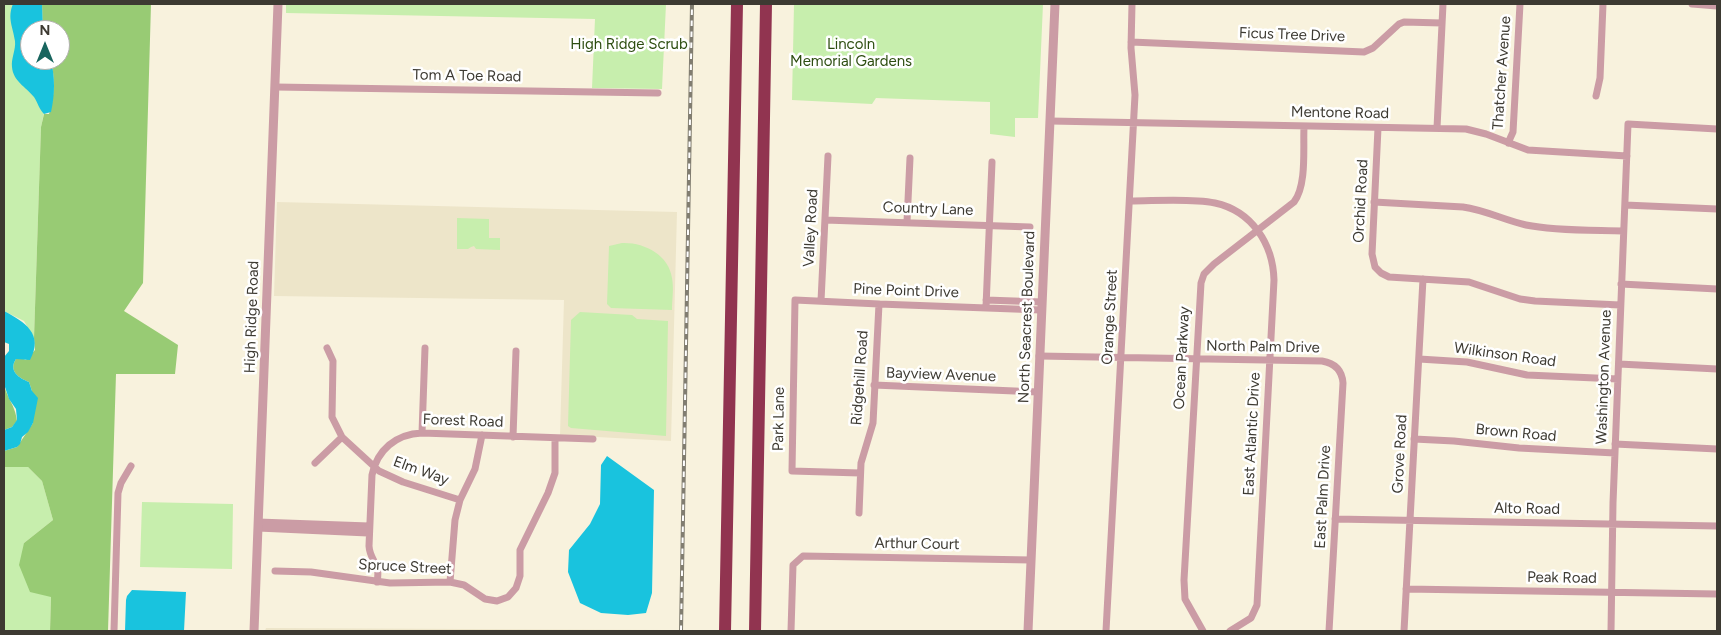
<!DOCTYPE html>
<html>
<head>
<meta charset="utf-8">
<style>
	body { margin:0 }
	#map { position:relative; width:1721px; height:635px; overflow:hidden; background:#f8f2dd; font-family:Figtree,sans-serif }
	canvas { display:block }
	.frame { position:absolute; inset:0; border:5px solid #3d3a32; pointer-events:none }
	.north { position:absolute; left:20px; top:20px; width:50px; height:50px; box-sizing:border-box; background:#fff; border:1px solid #b1b0ad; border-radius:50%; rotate:0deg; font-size:14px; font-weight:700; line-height:20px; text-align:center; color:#3d3a32 }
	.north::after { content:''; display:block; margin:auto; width:18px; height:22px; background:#19655f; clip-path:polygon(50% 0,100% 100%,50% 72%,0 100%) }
</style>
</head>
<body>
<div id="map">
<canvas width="1721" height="635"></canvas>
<div class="frame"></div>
<div class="north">N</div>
</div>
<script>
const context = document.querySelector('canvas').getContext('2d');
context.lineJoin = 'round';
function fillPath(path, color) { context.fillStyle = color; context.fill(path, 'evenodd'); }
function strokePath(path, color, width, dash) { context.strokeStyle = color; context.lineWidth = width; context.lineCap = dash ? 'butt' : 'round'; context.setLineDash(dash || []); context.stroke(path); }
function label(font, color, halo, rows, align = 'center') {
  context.font = font + ' Figtree,sans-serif'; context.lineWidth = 5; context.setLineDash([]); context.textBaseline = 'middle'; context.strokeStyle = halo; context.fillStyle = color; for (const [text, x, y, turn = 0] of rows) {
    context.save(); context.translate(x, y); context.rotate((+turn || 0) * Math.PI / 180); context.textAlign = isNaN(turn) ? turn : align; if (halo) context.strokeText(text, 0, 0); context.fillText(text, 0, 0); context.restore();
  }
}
fillPath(new Path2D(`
	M277,202L677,212L671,441L560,435L564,300L274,296Z
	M266,628L668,630L265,631Z`), '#ede5c9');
fillPath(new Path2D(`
	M4,4H42L43,30H30V60H51L53,70L41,127L34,338L24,321L4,311Z
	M286,4H666L662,89L592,88L595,19L286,13Z
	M794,4H1043L1038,118H1015V137L990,134V102L876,98L872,104L792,100Z
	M457,218L489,219V238H500V250L476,249L474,246L471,247L468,249H457Z
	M622,243C644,242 669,255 672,278C674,289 672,300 672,310L611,308L607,304L609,246Z
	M580,312L632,315L637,319L668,321L666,436L571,428L568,426L571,320Z
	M4,467H28L42,481L53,520L24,543L51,596L50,631H4Z
	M142,502L233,504L232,569L140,567Z`), '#c7eead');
fillPath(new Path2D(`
	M42,4H151L143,283L124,311L178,345L175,374H116L108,631H50L51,597L30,592L19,565L24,543L53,520L42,481L28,467H4V451L17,447L33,423L32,391L29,382C19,378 8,371 16,359L21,358L26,360L35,350L34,338L41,127L44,114H49C55,95 55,79 51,60H60V30H43Z
	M4,384C7,399 15,404 17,421L12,427L4,430Z`), '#98cb74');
fillPath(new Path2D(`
	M13,4H42L43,30H30V60H51C55,78 55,94 51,112L44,114C39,109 38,103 34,97C26,87 13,81 12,67C11,58 16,50 15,41C13,27 7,18 13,4Z
	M4,311C25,322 44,334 30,360L16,359C8,371 19,378 29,382L32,391L38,398L33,423L28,432L22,437L20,444L17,447L4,451V430L12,427L17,420L16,409L9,399L4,384V357L9,351V344L4,342Z
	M607,456L654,490L652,593L646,613L628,615L601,613L580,603L568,572L569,550L590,524L600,504L601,465Z
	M132,590L186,592L184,631H125L126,600L127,596Z`), '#19c3de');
strokePath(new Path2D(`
	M1692,4L1717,6
	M1131,42L1364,52L1373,48L1399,24L1404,22L1442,23
	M275,87L658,93
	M1596,96L1600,78L1603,4
	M1050,121L1466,129L1486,134L1528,150L1627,156
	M1378,128L1372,254L1375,267L1381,273L1389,277L1469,282L1520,299L1535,301L1620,305
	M1437,128L1443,4
	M1508,143L1513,132L1520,4
	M1130,201C1155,201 1191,198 1215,203C1252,211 1273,244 1274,280L1257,605L1251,618L1230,631
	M1374,202L1463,207C1485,210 1504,220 1526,225C1555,231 1593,230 1623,231
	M1625,205L1717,209
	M825,220L1030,227
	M907,222L910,158
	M1621,284L1717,289
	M986,300L1042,302
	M821,301L828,156
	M986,307L992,162
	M327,348L333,361L332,417L342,437L379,471L403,482L460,500
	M1039,356L1322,361C1334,363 1342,370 1343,383L1329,631
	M1419,359L1467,362L1527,375L1618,379
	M1619,364L1717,369
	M874,385L1038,392
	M422,433L425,348
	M513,437L516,351
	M1414,439L1454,441L1519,448L1615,453
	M1615,444L1717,449
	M315,463L342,437
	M860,473L792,471L795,300L879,304L1041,310
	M859,513L861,463L873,423L879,304
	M1335,519L1717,526
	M258,522L369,526
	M258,528L368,533
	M275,571L311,572L390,583L450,582L464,585L485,599L497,601L508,597L516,588L520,576V550L548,493L555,473V439
	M377,582C381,562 370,562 369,546L372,475C377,450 396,434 422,433L593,439
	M450,582L455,520L460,500L475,469L482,435
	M1406,589L1717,594
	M114,631L118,493L121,483L131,466
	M791,631L793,565L803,556L1031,560
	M1106,631L1135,95L1131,48L1132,4
	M1203,631L1185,599L1184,580L1201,283L1204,274L1214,264L1294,202C1307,185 1303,148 1304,127
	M1404,631L1423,279
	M1611,631L1613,503L1628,124L1717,129`), '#cb9ca5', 7);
strokePath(new Path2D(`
	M254,631L278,4
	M1028,631L1055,4`), '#cb9ca5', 9);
strokePath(new Path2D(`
	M725,631L737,4
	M755,631L766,4`), '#913450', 12);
const rail = new Path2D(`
	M681,631L692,4`);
strokePath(rail, '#817d70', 4);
strokePath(rail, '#fff', 2, [5.5]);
label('15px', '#3d3a32', '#fff', [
	["Ficus Tree Drive",1292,35,2],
	["Thatcher Avenue",1502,73,-86],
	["Tom A Toe Road",467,76,1],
	["Mentone Road",1340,113,1],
	["Orchid Road",1361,201,-87],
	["Country Lane",928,209,2],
	["Valley Road",811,228,-87],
	["Pine Point Drive",906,291,2],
	["High Ridge Road",252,317,-88],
	["North Seacrest Boulevard",1027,317,-88],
	["Orange Street",1110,317,-87],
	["North Palm Drive",1263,347,1],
	["Wilkinson Road",1505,355,8],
	["Ocean Parkway",1182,358,-87],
	["Bayview Avenue",941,375,2],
	["Washington Avenue",1604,377,-88],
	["Ridgehill Road",860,378,-86],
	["Park Lane",779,419,-89],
	["Forest Road",463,421,2],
	["Brown Road",1516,433,5],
	["East Atlantic Drive",1252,434,-87],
	["Grove Road",1400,454,-87],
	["Elm Way",421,471,20],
	["East Palm Drive",1323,497,-87],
	["Alto Road",1527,509,1],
	["Arthur Court",917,544,1],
	["Spruce Street",405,567,3],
	["Peak Road",1562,578,1]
]);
label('15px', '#2d4d10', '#fff', [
	["High Ridge Scrub",629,45],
	["Lincoln",851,45],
	["Memorial Gardens",851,62]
]);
</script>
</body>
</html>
